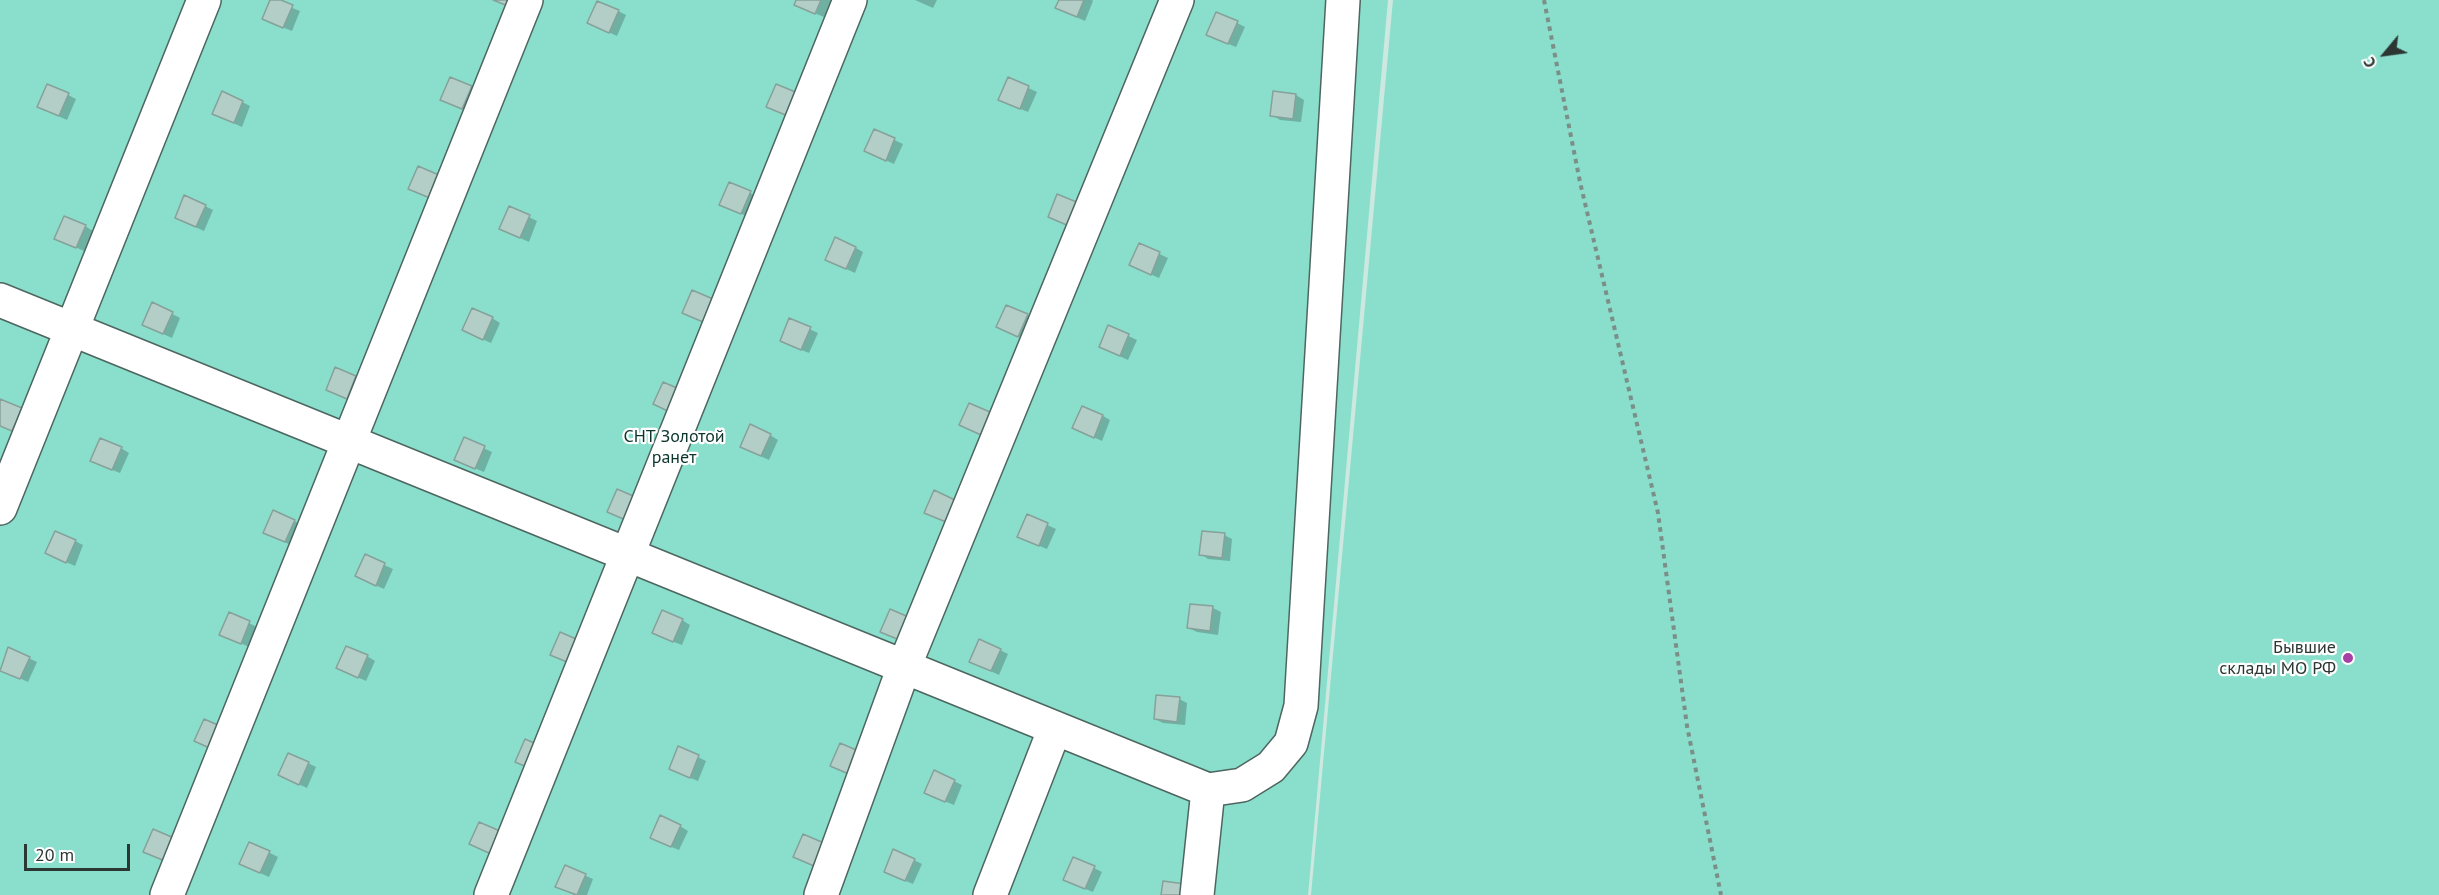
<!DOCTYPE html>
<html>
<head>
<meta charset="utf-8">
<style>
	body { margin:0 }
	#map { position:relative; width:2439px; height:895px; overflow:hidden; background:#cce8e0; font-family:"PT Sans",sans-serif }
	canvas { display:block }
	.north { position:absolute; left:2355px; top:24px; width:60px; height:60px; -webkit-text-stroke:4px #fff; paint-order:stroke; rotate:241deg; font-size:16px; font-weight:700; line-height:24px; text-align:center; color:#2c3734 }
	.north::after { content:''; display:block; margin:auto; width:21px; height:27px; background:#2c3734; clip-path:polygon(50% 0,100% 100%,50% 72%,0 100%) }
	.scale { position:absolute; left:24px; top:844px; width:106px; height:27px; box-sizing:border-box; border:3px solid #2c3734; border-top:0; padding-left:8px; font-size:18px; line-height:21px; white-space:nowrap; color:#2c3734; -webkit-text-stroke:4px #fff; paint-order:stroke }
</style>
</head>
<body>
<div id="map">
<canvas width="2439" height="895"></canvas>
<div class="north">С</div>
<div class="scale">20 m</div>
</div>
<script>
const context = document.querySelector('canvas').getContext('2d');
context.lineJoin = 'round';
function fillPath(path, color) { context.fillStyle = color; context.fill(path, 'evenodd'); }
function strokePath(path, color, width, dash) { context.strokeStyle = color; context.lineWidth = width; context.lineCap = dash ? 'butt' : 'round'; context.setLineDash(dash || []); context.stroke(path); }
function label(font, color, halo, rows, align = 'center') {
  context.font = font + ' "PT Sans",sans-serif'; context.lineWidth = 4.5; context.setLineDash([]); context.textBaseline = 'middle'; context.strokeStyle = halo; context.fillStyle = color; for (const [text, x, y, turn = 0] of rows) {
    context.save(); context.translate(x, y); context.rotate((+turn || 0) * Math.PI / 180); context.textAlign = isNaN(turn) ? turn : align; if (halo) context.strokeText(text, 0, 0); context.fillText(text, 0, 0); context.restore();
  }
}
fillPath(new Path2D(`
	M0,0H1388L1308,895H0Z
	M1393,0H2439V895H1311Z`), '#8adecc');
fillPath(new Path2D(`
	M272,0L300,11L292,31L272,23Z
	M798,0H831L824,17L804,9Z
	M915,0H937L933,8Z
	M1060,0H1092L1093,1L1085,21L1065,12Z
	M618,11L626,15L617,36L597,27Z
	M1237,23L1245,27L1236,47L1216,39Z
	M1009,79L1037,92L1028,112L1008,104Z
	M471,88L479,92L470,112L450,104Z
	M1274,93L1296,95L1304,100L1301,122L1280,120L1272,115Z
	M68,95L76,99L67,120L47,111Z
	M242,102L250,106L242,127L222,118Z
	M875,131L903,144L894,164L874,155Z
	M750,193L758,197L749,217L729,209Z
	M205,206L213,210L204,231L184,222Z
	M510,208L537,221L529,242L509,233Z
	M85,226L93,231L84,251L64,242Z
	M1140,245L1168,258L1159,278L1139,269Z
	M856,248L863,252L855,273L835,264Z
	M153,304L180,318L172,338L152,329Z
	M1027,315L1035,320L1026,340L1006,331Z
	M492,318L500,323L491,343L471,334Z
	M790,320L818,333L809,353L789,345Z
	M1109,327L1137,340L1128,360L1108,351Z
	M336,369L363,382L355,402L335,394Z
	M1103,416L1110,420L1102,441L1082,432Z
	M770,435L778,440L769,460L749,451Z
	M464,439L492,452L484,472L464,464Z
	M121,448L129,453L120,473L100,465Z
	M1028,516L1056,529L1047,549L1027,541Z
	M294,521L302,525L293,546L273,537Z
	M1224,535L1232,539L1230,561L1208,559L1201,554Z
	M75,541L83,545L75,566L55,557Z
	M365,556L393,569L384,589L364,580Z
	M1213,608L1221,612L1218,635L1197,632L1189,628Z
	M230,614L257,627L249,647L229,638Z
	M682,620L690,625L682,645L661,637Z
	M9,649L37,662L28,682L0,669Z
	M1000,650L1008,654L999,675L971,662Z
	M367,656L375,661L366,681L346,672Z
	M1179,699L1187,703L1185,725L1163,723L1155,719Z
	M679,748L706,761L698,781L678,773Z
	M308,763L316,767L307,788L287,779Z
	M935,772L962,785L954,805L934,797Z
	M680,826L688,831L679,850L659,842Z
	M250,843L278,857L269,877L249,868Z
	M914,860L922,864L913,884L893,876Z
	M566,867L593,879L587,895H574L557,887Z
	M1094,868L1102,872L1093,892L1073,884Z`), '#0003');
const building = new Path2D(`
	M270,0H281L293,5L283,28L262,19Z
	M493,0H510L508,6Z
	M796,0H821L815,14L794,5Z
	M1059,0H1084L1077,17L1055,8Z
	M597,1L619,10L609,33L587,23Z
	M1216,12L1238,21L1228,44L1206,35Z
	M450,77L472,86L462,109L440,100Z
	M1008,77L1029,86L1020,109L998,100Z
	M47,84L69,93L59,116L37,107Z
	M776,84L798,93L788,116L766,107Z
	M222,91L243,101L234,123L212,114Z
	M1273,91L1296,94L1293,119L1270,116Z
	M874,129L895,138L886,161L864,151Z
	M418,166L439,175L430,198L408,189Z
	M729,182L751,191L741,214L719,205Z
	M1057,194L1079,203L1069,226L1048,217Z
	M184,195L206,205L196,227L175,218Z
	M509,206L530,215L520,238L499,229Z
	M64,216L86,225L76,248L54,239Z
	M835,237L856,247L846,269L825,260Z
	M1139,243L1160,252L1151,275L1129,265Z
	M692,290L713,299L703,322L682,313Z
	M152,302L173,312L163,334L142,325Z
	M1006,305L1028,314L1018,337L996,327Z
	M472,308L493,317L483,340L462,330Z
	M789,318L811,327L801,350L780,341Z
	M1108,325L1129,334L1120,356L1099,347Z
	M335,367L356,376L347,399L326,390Z
	M663,382L684,391L674,414L653,404Z
	M0,399L22,408L12,431L0,426Z
	M969,403L990,412L981,435L959,425Z
	M1082,406L1103,415L1094,438L1072,428Z
	M750,424L771,434L761,456L740,447Z
	M464,437L485,446L475,469L454,460Z
	M100,438L122,447L112,470L90,461Z
	M617,489L638,498L628,521L607,512Z
	M934,490L955,500L946,522L924,513Z
	M273,510L295,520L285,542L263,533Z
	M1027,514L1048,523L1039,546L1017,537Z
	M55,531L76,540L66,563L45,553Z
	M1202,531L1225,533L1222,558L1199,555Z
	M365,554L385,563L376,586L355,576Z
	M1190,604L1213,606L1210,631L1187,628Z
	M890,609L911,618L902,641L880,632Z
	M662,610L683,619L673,642L652,633Z
	M229,612L250,621L241,644L219,635Z
	M560,632L581,641L572,664L550,655Z
	M979,639L1001,649L991,671L969,662Z
	M346,646L368,655L358,678L336,668Z
	M8,647L30,657L20,679L0,671Z
	M1156,695L1180,697L1177,722L1154,719Z
	M204,719L225,728L216,751L194,741Z
	M525,739L546,748L536,771L515,762Z
	M840,743L861,752L851,775L830,766Z
	M678,746L699,755L690,778L669,769Z
	M288,753L309,762L299,785L278,775Z
	M934,770L955,780L945,802L924,793Z
	M660,815L681,825L671,847L650,838Z
	M479,822L500,831L491,854L469,844Z
	M153,829L174,838L165,861L143,852Z
	M803,834L824,843L814,866L793,857Z
	M249,842L270,851L260,873L239,864Z
	M893,849L915,859L905,881L884,872Z
	M1073,857L1095,866L1085,889L1063,880Z
	M565,865L586,874L577,895L555,887Z
	M1163,881L1185,884L1184,895H1161Z`);
fillPath(building, '#b2cec7');
strokePath(building, '#86a19a', 1.5);
const minor = new Path2D(`
	M0,300L1208,790
	M0,508L204,0
	M167,895L526,0
	M491,895L850,0
	M821,895L904,667L1177,0
	M990,895L1055,728
	M1197,895L1208,790L1242,785L1271,767L1291,743L1301,706L1343,0`);
strokePath(minor, '#4d6660', 36);
strokePath(new Path2D(`
	M1544,0L1580,182L1658,513L1687,726L1721,895`), '#7b8e88', 4, [4.5, 4.5]);
strokePath(minor, '#fff', 33);
for (const [x, y, r, color] of [
	[2348,658,6,"#a741a5"]
]) { const dot = new Path2D(); dot.arc(x, y, r, 0, 2 * Math.PI); context.fillStyle = color; context.fill(dot); strokePath(dot, '#fff', 2); }
label('18px', '#0b352d', '#fff', [
	["СНТ Золотой",674,437],
	["ранет",674,458]
]);
label('18px', '#2c3734', '#fff', [
	["Бывшие",2336,648],
	["склады МО РФ",2336,669]
], 'right');
</script>
</body>
</html>
